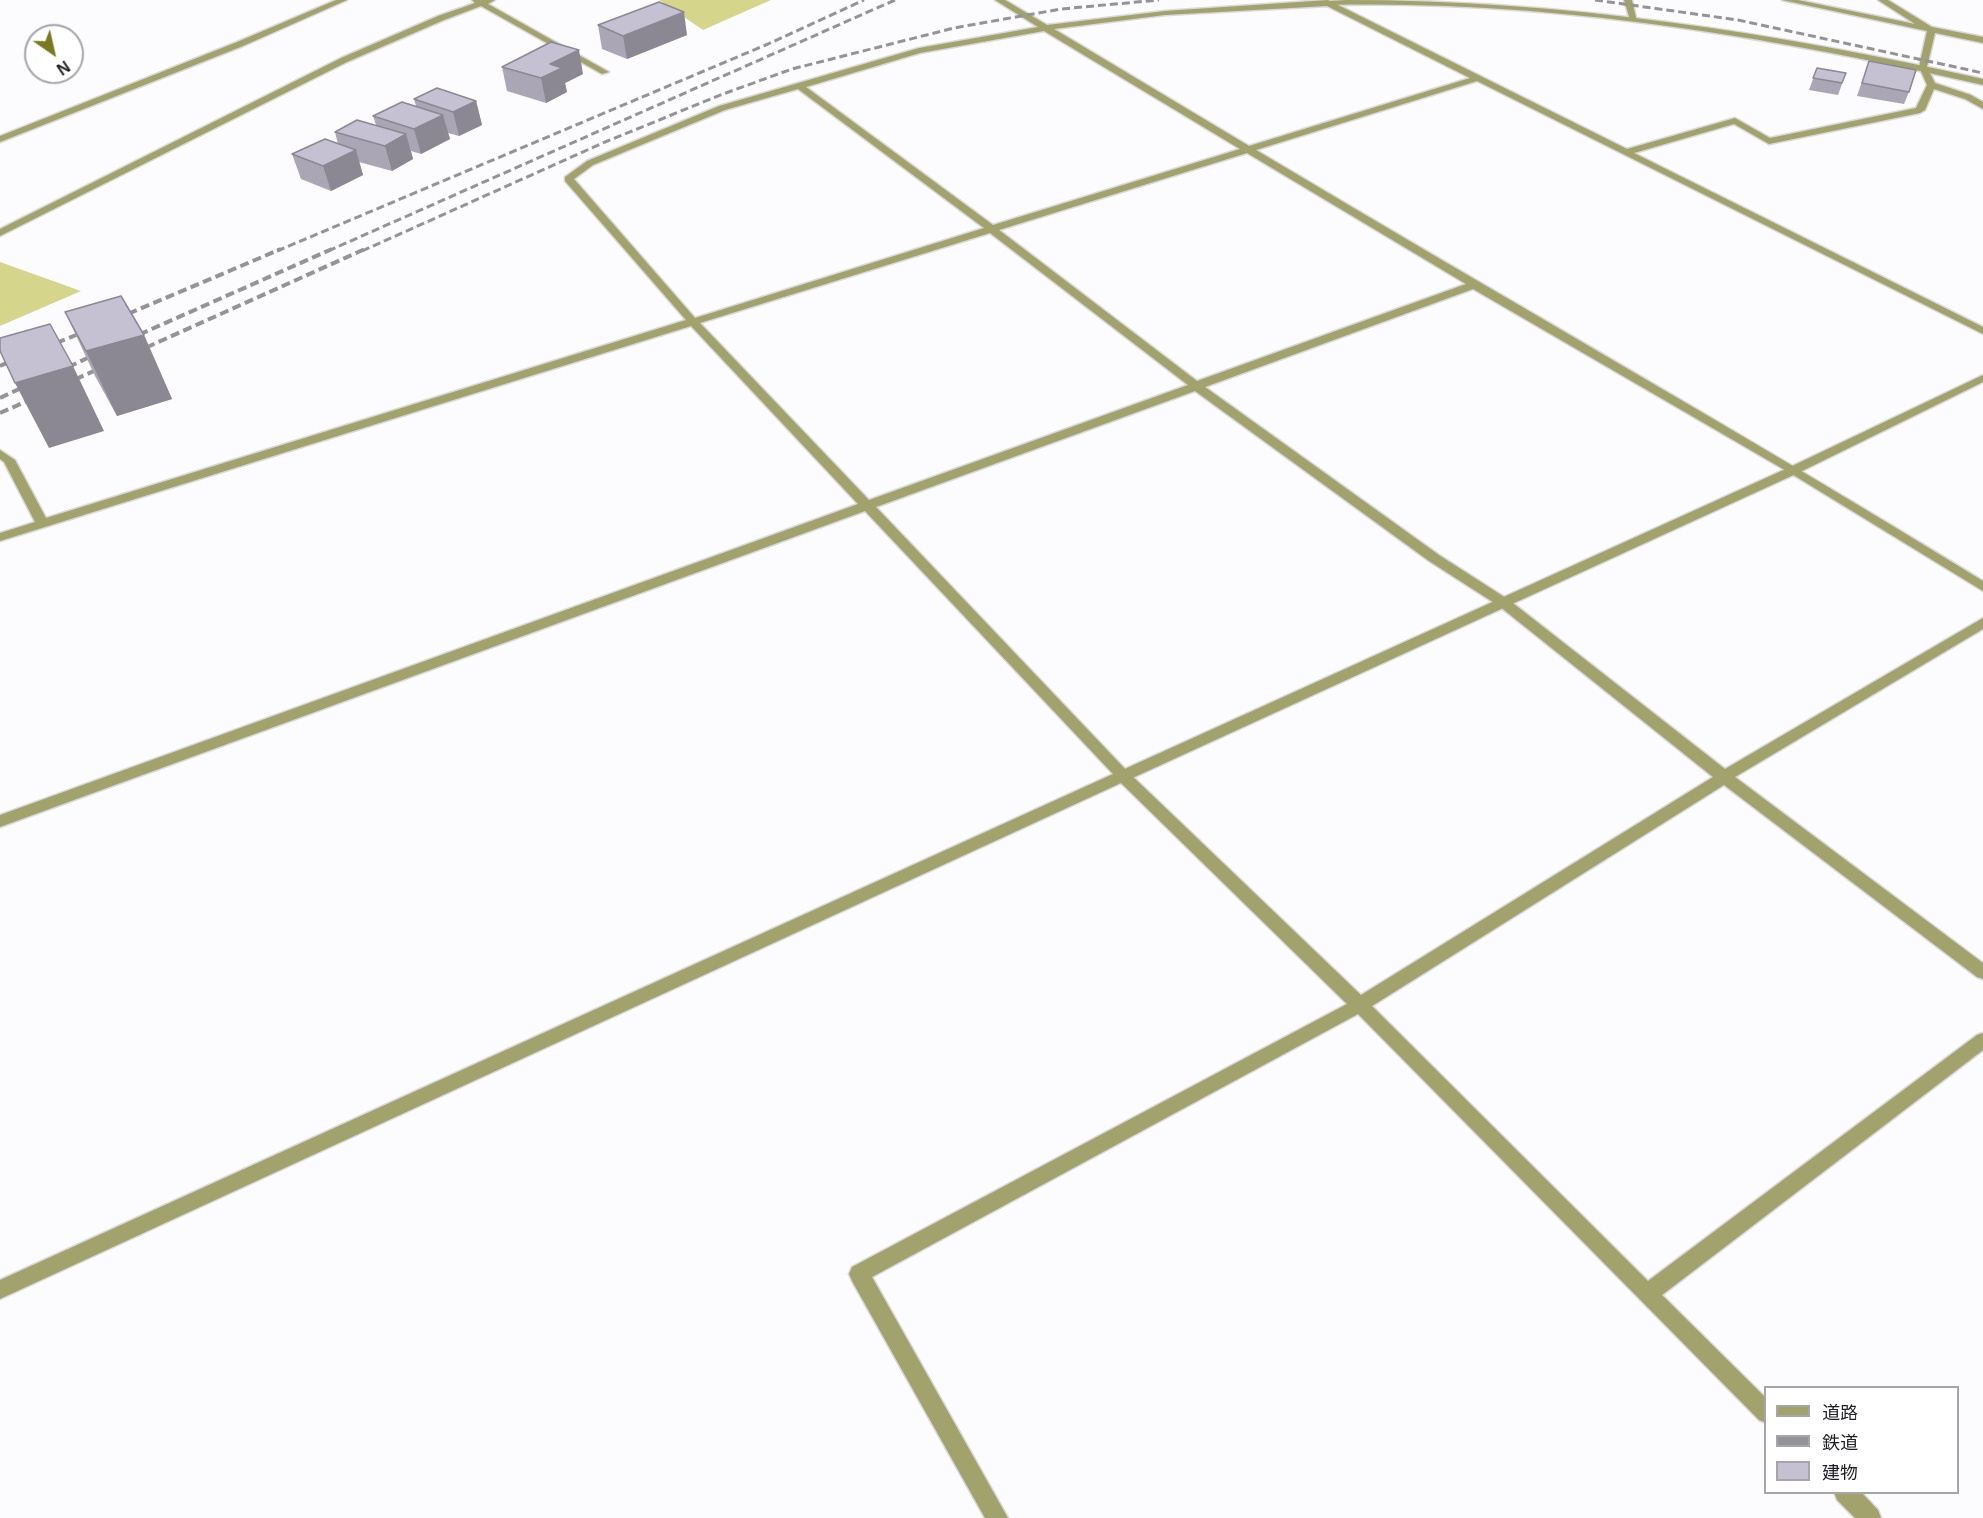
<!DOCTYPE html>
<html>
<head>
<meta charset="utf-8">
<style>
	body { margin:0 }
	#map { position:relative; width:1983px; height:1518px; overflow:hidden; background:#fcfbfe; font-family:Arial,"Noto Sans JP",sans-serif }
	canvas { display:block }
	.legend { position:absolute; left:1764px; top:1386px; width:195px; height:108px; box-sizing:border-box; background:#fff; border:2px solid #a6a5a7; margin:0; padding:8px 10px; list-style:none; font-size:18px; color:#201e24 }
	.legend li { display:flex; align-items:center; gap:12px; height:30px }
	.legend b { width:30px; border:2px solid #a6a5a7 }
	.north { position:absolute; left:24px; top:24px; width:60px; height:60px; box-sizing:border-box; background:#fff; border:2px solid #a6a5a7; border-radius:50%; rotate:146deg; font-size:16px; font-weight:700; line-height:24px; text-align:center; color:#201e24 }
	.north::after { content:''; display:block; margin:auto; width:21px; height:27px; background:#7a7920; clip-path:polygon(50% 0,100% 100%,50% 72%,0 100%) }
</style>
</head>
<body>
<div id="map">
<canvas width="1983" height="1518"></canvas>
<ul class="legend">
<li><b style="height:8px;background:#a2a36c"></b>道路</li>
<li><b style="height:8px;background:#959398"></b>鉄道</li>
<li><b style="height:16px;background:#c6c1d2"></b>建物</li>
</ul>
<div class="north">N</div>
</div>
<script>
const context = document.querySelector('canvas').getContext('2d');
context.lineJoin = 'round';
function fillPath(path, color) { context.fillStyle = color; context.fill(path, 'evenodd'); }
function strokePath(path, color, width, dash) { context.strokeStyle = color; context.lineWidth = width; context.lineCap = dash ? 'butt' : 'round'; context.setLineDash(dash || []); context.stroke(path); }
fillPath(new Path2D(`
	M659,0H771L703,30Z
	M0,262L81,291L0,326Z`), '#d5d68b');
const minor = new Path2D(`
	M336,0H347L243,46L0,142V136L237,42Z
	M472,0H495L488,4L609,72L602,74L481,6L444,20L347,62L0,236V229L341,58L438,16L475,3Z
	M995,0H1005L1047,25L1165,11L1328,0L1627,149L1735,118L1770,138L1916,108L1927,85L1919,67L1927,31L1782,0H1798L1915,24L1878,0H1888L1932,27L1983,37V43L1935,33L1927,67L1935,83L1971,95L1983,102V109L1965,99L1934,89L1925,110L1920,113L1769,144L1734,124L1634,153L1983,327V334L1477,81L1256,150C1498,295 1743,433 1983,581V591L1790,473L1473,289L1205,387L1439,555L1509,600L1725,769L1983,618V629L1735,777L1983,963V979L1977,977L1724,785L1372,1006L1648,1281L1977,1035L1983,1033V1050L1662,1295L1766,1398V1423L1759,1420L1358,1014L872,1277L1008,1518H985L852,1281L849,1274L852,1267L1347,1004L1121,783L0,1299V1280L1113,774L865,511L0,827V815L858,504L691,326L0,541V533L35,522L4,462L0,459V450L15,460L46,518L686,320L565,181V177L587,161L719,106L919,48L1038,27ZM1327,6L1470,78L1249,146L1054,29L1165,15ZM1044,31L1240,149L993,225L806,87L920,53ZM798,89L984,228L695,318L574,179L593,165L725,110ZM1247,153L1466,284L1197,381L999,230ZM990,233L1188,385L869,500L700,323ZM1195,391L1429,561L1499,606L1713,777L1361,995L1128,772L876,507Z
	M1624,0H1632L1637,22L1630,20Z
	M1834,1492H1861L1878,1510L1881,1518H1855L1837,1500Z`);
const tertiary = new Path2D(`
	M1346,0C1562,0 1773,32 1983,79V85C1769,36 1549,0 1329,5L1325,3L1329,1Z
	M1983,375V382L1798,473L1128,780H1118L1115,776L1118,772L1790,467Z`);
strokePath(minor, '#d9d8db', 3);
strokePath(tertiary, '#d9d8db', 3);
fillPath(minor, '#a2a36c');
fillPath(tertiary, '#a2a36c');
strokePath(new Path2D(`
	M1595,0L1738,20L1983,73
	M277,251L768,44L864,0
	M328,251L895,0
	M362,251L605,142L723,94L792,69L954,28L1061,9L1159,0`), '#959398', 3, [8, 4]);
strokePath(new Path2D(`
	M116,319L281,249
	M127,340L332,249
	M44,348L91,329
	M134,353L365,249
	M0,366L21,357
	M56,373L102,351
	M63,385L107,365
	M0,398L34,382
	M0,413L41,395`), '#959398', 4, [9, 4.5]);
fillPath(new Path2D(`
	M598,25L687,35L627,59L602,49Z
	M1869,61L1909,92L1904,104L1857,96Z
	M502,67L583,74L565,83L567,92L546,103L507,91Z
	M1817,68L1846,73L1838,95L1809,90Z
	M414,99L476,101L482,125L459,136L448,133L450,139L421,154L411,151L413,159L392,171L359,162L363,175L331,191L301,179L292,154L338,144L335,132L376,125L373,116L416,106Z
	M65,312L144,335L172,399L117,416L95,376Z`), '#aaa6b5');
fillPath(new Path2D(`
	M684,12L687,35L627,59L623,36Z
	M579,50L583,74L565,83L567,92L546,103L541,78L550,64Z
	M476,101L482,125L459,136L453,112Z
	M443,115L450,139L421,154L414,129Z
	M406,134L413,159L392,171L385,146Z
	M356,150L363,175L331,191L323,166Z
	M144,335L172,399L117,416L86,351Z
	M73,366L104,431L49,448L15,383Z`), '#8b8793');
const building = new Path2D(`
	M659,2L684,12L623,36L598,25Z
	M551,42L579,50L550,64L562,68L541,78L502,67Z
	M1869,61L1916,70L1909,92L1862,83Z
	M1817,68L1846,73L1842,83L1813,78Z
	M437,88L476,101L453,112L414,99Z
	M402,102L443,115L414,129L373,116Z
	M357,120L406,134L385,146L335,132Z
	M325,139L356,150L323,166L292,154Z
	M121,296L144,335L86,351L65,312Z
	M50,324L73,366L15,383L0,351V338Z`);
fillPath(building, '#c6c1d2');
strokePath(building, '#8b8793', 1.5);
</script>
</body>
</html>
